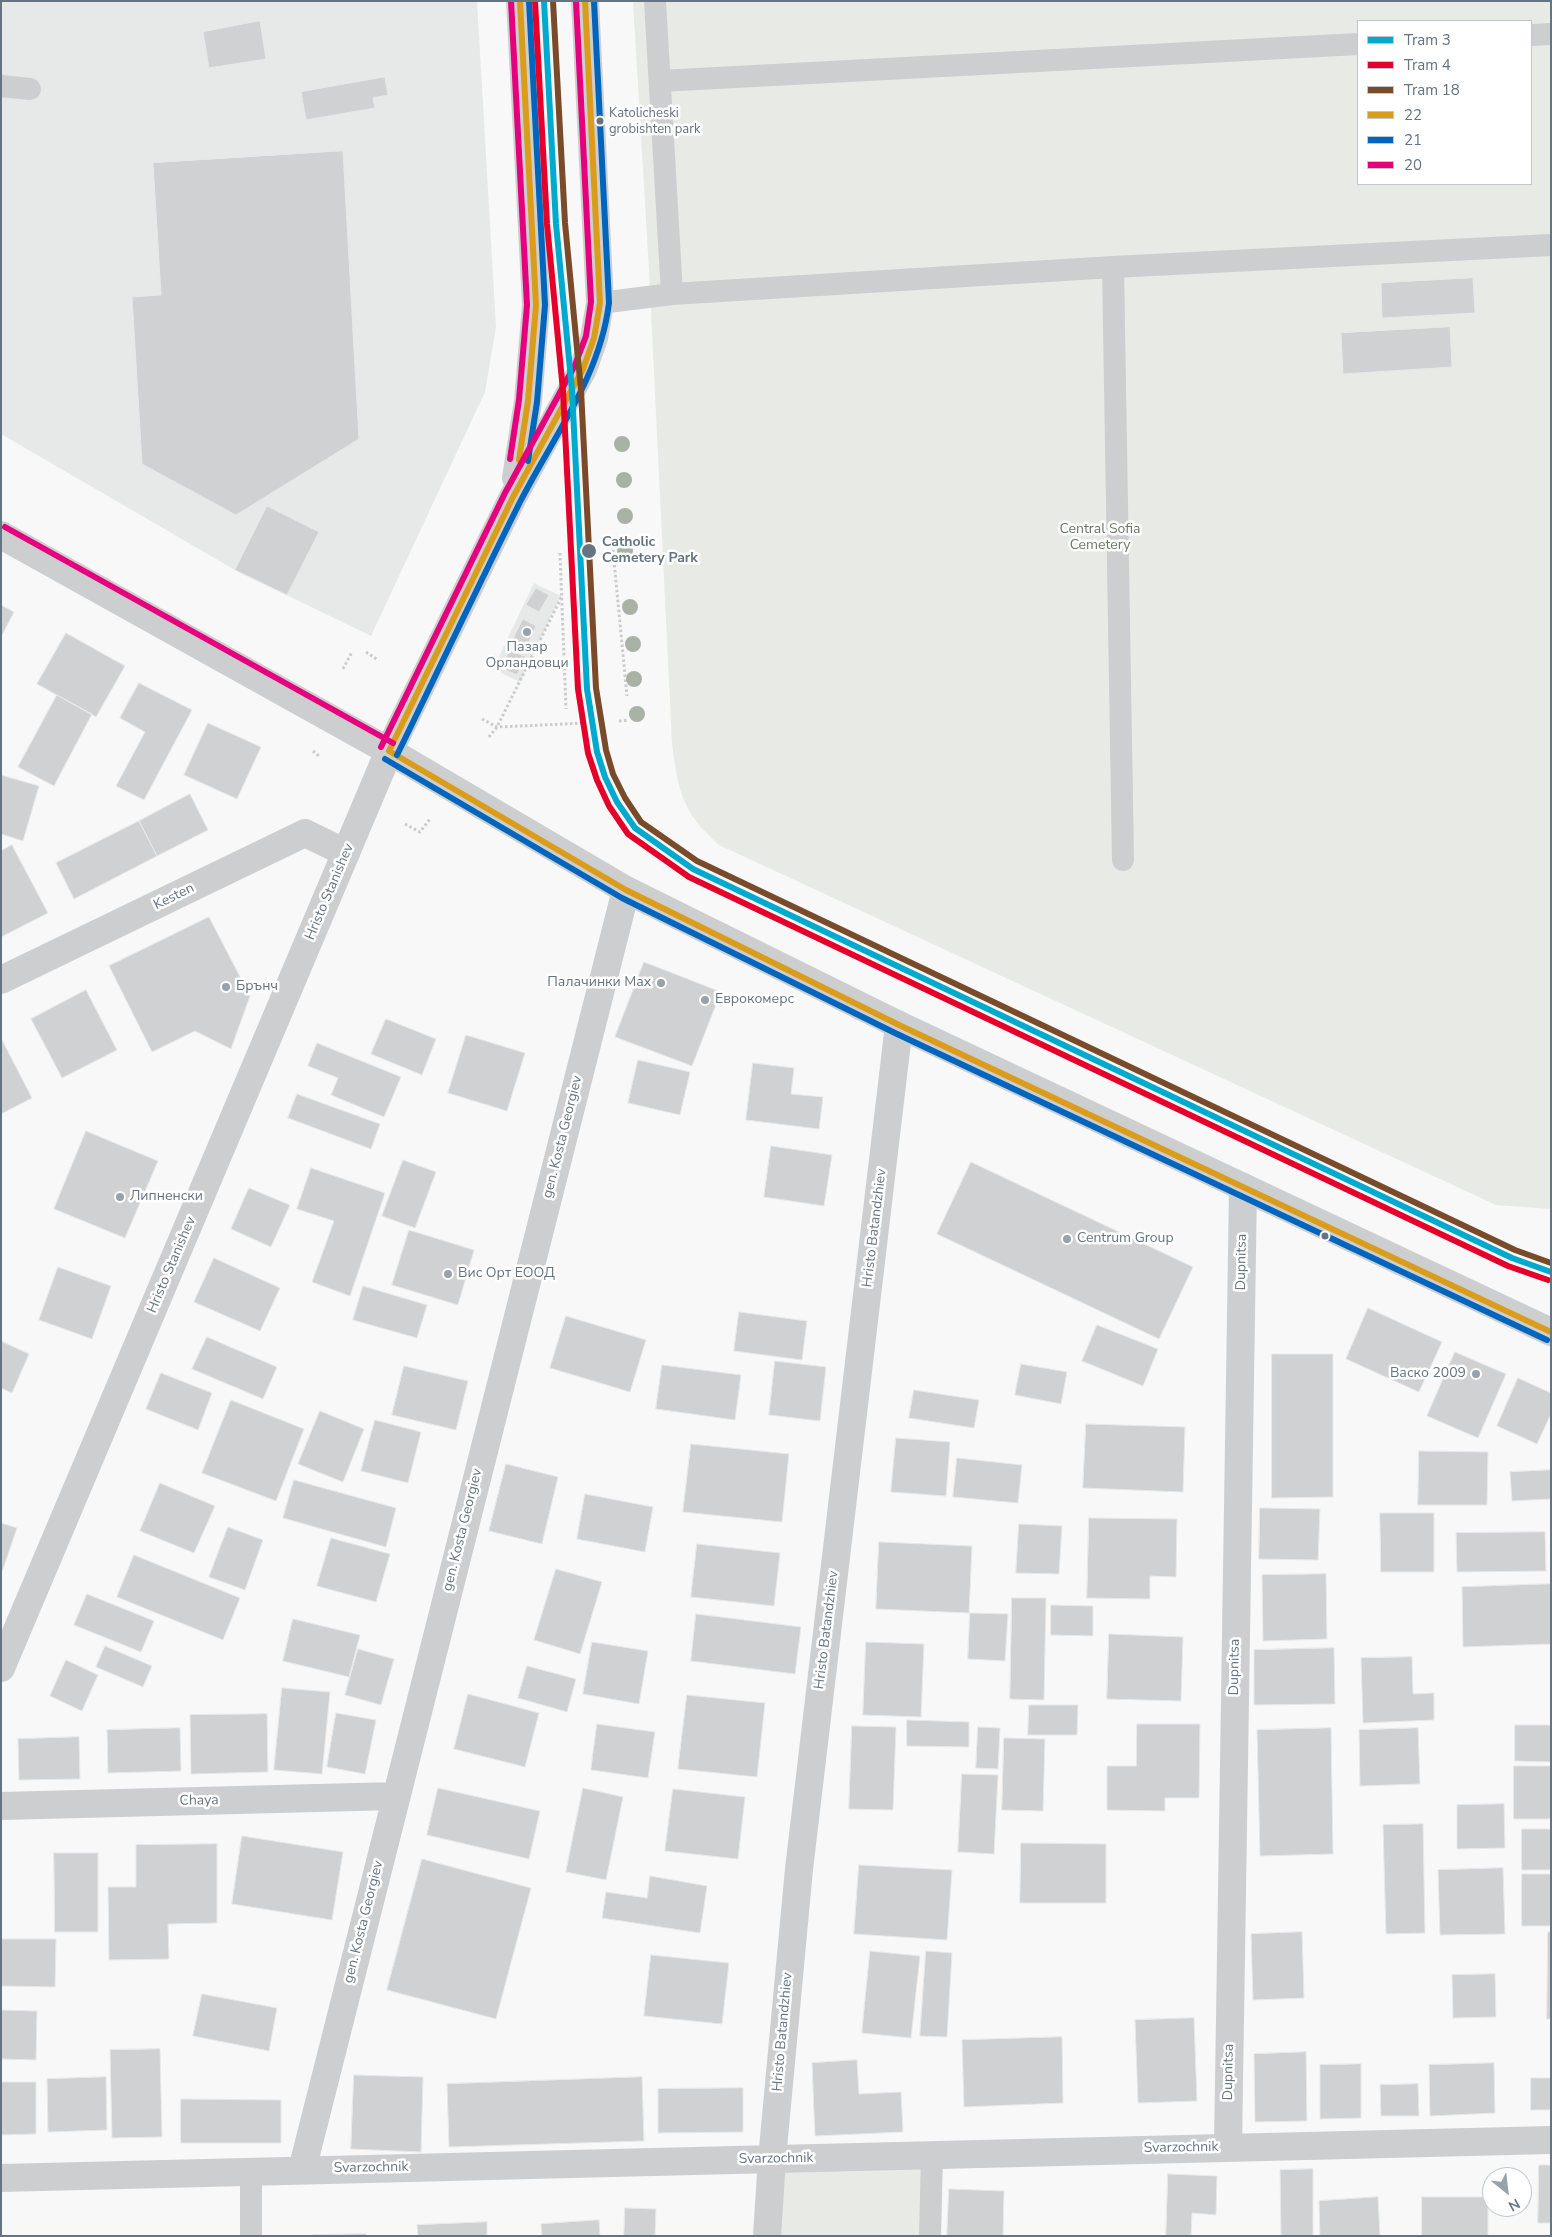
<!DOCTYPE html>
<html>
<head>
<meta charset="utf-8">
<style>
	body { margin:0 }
	#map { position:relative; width:1552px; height:2237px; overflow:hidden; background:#f8f8f8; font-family:"Nunito Sans",sans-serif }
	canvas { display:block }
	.frame { position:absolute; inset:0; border:2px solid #647482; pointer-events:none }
	.legend { position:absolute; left:1357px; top:20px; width:175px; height:165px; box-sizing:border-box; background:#fff; border:1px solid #c1c7cd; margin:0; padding:6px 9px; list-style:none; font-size:15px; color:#647482 }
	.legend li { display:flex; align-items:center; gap:10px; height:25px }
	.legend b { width:25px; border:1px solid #c1c7cd }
	.north { position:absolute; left:1482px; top:2167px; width:50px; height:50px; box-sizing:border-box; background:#fff; border:1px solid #c1c7cd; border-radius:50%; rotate:151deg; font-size:14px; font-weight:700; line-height:20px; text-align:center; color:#647482 }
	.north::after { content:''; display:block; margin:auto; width:18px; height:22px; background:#98a2ab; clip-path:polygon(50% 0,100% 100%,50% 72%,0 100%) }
</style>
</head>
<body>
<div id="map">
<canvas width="1552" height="2237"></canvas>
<div class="frame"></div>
<ul class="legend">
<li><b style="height:6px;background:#00a9ce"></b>Tram 3</li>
<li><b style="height:6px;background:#e4002b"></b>Tram 4</li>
<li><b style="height:6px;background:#7a4b2a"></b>Tram 18</li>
<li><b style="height:6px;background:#da9c1a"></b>22</li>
<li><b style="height:6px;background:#0065bd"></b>21</li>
<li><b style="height:6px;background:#e5007d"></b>20</li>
</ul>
<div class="north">N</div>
</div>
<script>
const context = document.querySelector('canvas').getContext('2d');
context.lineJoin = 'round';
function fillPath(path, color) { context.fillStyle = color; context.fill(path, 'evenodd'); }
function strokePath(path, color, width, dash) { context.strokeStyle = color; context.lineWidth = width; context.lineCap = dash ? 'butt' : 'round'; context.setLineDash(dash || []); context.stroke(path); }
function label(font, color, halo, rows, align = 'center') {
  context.font = font + ' "Nunito Sans",sans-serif'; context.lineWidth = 5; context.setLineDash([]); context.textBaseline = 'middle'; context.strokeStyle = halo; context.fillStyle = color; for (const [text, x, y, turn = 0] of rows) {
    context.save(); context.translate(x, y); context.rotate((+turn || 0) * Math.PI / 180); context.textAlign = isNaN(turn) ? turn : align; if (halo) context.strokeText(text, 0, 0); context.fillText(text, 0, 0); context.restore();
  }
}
fillPath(new Path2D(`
	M1,1H477L496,327L485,392L371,636L235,570L1,434Z
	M534,583L561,596L520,682L493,669Z`), '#e7e8e8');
fillPath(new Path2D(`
	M633,1H1551V1209L1496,1205L719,845C682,812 678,791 672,743L649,270ZM1358,21H1531V184H1358Z
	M932,2155L930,2236H767L772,2159Z`), '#e7eae5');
const building = new Path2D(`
	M260,21L266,59L209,68L203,32Z
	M385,77L388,95L373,98L375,108L306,120L301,92Z
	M343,151L359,439L236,515L142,464L132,297L161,295L153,163Z
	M1473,278L1475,313L1382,318L1381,283Z
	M1450,327L1452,367L1343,374L1341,333Z
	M267,506L319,532L287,595L235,570Z
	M536,588L549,595L539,612L526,605Z
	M1,605L14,612L1,637Z
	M523,619L536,626L527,646L513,639Z
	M66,633L125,666L96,717L37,684Z
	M510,650L526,657L517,675L501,668Z
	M139,683L192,710L144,800L116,786L145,732L120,718Z
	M57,695L92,714L54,786L18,767Z
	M208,723L261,747L237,799L184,775Z
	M1,775L39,786L23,841L1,834Z
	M190,794L208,830L157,856L139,821Z
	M139,821L157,856L74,899L56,863Z
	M12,845L48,913L1,937V851Z
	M209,917L250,996L231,1049L195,1031L152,1052L109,966Z
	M644,962L721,992L692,1066L615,1037Z
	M86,990L117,1050L62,1078L31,1019Z
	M386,1019L436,1039L422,1075L371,1054Z
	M466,1035L525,1053L507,1111L448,1093Z
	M1,1038L32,1098L1,1114Z
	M317,1043L401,1077L384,1117L331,1095L338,1078L308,1066Z
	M638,1060L690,1072L680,1115L628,1103Z
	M753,1063L794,1068L791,1094L823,1097L819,1129L746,1120Z
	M297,1094L380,1124L371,1149L288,1118Z
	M86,1131L158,1161L125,1238L54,1209Z
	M771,1146L832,1155L824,1206L764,1197Z
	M403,1160L436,1172L415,1228L382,1216Z
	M971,1162L1193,1267L1159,1339L937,1234Z
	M311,1168L385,1193L350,1296L312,1282L334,1221L297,1209Z
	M249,1188L290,1205L271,1247L231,1229Z
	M409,1230L474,1250L458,1305L392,1285Z
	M214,1258L280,1288L260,1331L194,1302Z
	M58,1267L111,1286L92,1339L39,1320Z
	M363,1286L427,1305L417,1338L353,1320Z
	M1368,1308L1442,1342L1419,1392L1346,1359Z
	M739,1312L807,1321L802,1360L734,1351Z
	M566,1316L646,1340L630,1392L550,1368Z
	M1097,1325L1158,1349L1143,1386L1082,1361Z
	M207,1337L277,1367L263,1399L192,1369Z
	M1,1341L29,1354L12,1393L1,1388Z
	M1455,1352L1506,1374L1478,1438L1427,1416Z
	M1272,1354H1333V1497L1272,1498Z
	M775,1361L826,1367L820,1421L769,1415Z
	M1021,1364L1067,1372L1061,1404L1015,1395Z
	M662,1365L741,1375L735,1420L656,1409Z
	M404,1366L468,1381L456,1430L392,1415Z
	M161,1373L212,1393L198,1430L146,1409Z
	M1518,1378L1551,1393V1414L1537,1444L1497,1426Z
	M914,1390L979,1400L974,1428L909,1418Z
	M231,1400L304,1429L276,1501L202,1473Z
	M320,1411L364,1429L343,1482L298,1464Z
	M375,1420L421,1432L408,1483L361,1471Z
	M1086,1424L1185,1427L1183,1492L1083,1488Z
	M896,1438L950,1442L946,1496L891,1492Z
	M691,1444L789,1454L782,1522L683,1512Z
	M1419,1451L1488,1452L1487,1505H1418Z
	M957,1458L1022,1465L1018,1503L953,1497Z
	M506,1464L558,1477L542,1544L489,1531Z
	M1551,1470V1499L1512,1501L1510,1472Z
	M294,1480L396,1508L386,1547L283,1518Z
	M160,1483L215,1506L194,1553L140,1531Z
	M585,1494L653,1507L645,1552L577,1539Z
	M1260,1508L1320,1509L1318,1560L1259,1559Z
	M1380,1513H1434V1572H1381Z
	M1089,1518L1177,1519L1176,1577L1150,1576V1599L1087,1598Z
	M1,1523L17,1528L1,1575Z
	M1019,1524L1062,1526L1059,1574L1016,1573Z
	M228,1527L263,1540L245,1590L209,1577Z
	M1545,1532L1546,1571L1457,1572L1456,1533Z
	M331,1538L390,1554L376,1602L317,1586Z
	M879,1542L972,1546L969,1613L876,1609Z
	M697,1544L780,1553L774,1606L691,1597Z
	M134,1555L240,1598L223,1640L117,1597Z
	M556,1569L602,1582L580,1654L534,1640Z
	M1326,1574L1327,1639L1263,1641L1262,1575Z
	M1551,1584V1644L1463,1647L1462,1587Z
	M87,1594L154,1621L141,1652L74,1625Z
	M1012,1598H1046L1044,1700L1010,1699Z
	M1051,1605L1093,1606V1636L1051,1635Z
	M970,1613L1008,1614L1005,1661L968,1659Z
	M696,1614L801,1627L795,1674L691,1661Z
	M293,1619L360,1635L349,1677L283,1661Z
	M1109,1634L1183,1637L1181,1701L1107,1699Z
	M592,1642L648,1651L639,1704L583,1694Z
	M866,1642L924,1644L921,1717L863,1715Z
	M105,1646L152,1666L143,1687L96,1667Z
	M1334,1648L1335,1704L1254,1705V1650Z
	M358,1649L394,1659L381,1705L345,1695Z
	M1412,1657L1413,1694L1434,1693V1720L1363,1723L1361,1658Z
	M66,1660L98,1675L82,1711L50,1696Z
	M527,1666L576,1679L567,1712L518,1698Z
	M282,1688L330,1692L322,1774L274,1770Z
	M468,1694L539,1713L525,1767L454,1749Z
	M687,1695L765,1703L757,1777L678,1769Z
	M1029,1705H1078L1077,1735H1028Z
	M336,1713L376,1720L365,1774L327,1767Z
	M267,1714L268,1772L191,1774L190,1715Z
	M907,1720L969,1722V1747L907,1746Z
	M597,1724L655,1732L648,1778L591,1770Z
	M1137,1724H1200L1199,1798H1165V1811L1107,1810V1766H1136Z
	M1515,1725H1551V1762L1515,1761Z
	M852,1726L896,1727L893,1810L849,1809Z
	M978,1727L1000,1728L998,1769L976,1768Z
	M180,1728L181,1771L108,1773L107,1730Z
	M1331,1728L1333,1854L1260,1856L1257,1730Z
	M1418,1728L1420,1784L1360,1786L1359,1730Z
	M79,1737L80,1779L19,1780L18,1739Z
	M1004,1738L1045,1739L1043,1811L1002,1810Z
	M1514,1766H1551V1819H1514Z
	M962,1774L998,1775L994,1854L958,1852Z
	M438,1788L540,1811L529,1859L427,1835Z
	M583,1788L623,1797L606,1880L566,1872Z
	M673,1789L745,1797L738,1859L665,1851Z
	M1504,1804L1505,1848L1457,1849V1805Z
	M1423,1824L1425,1933L1386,1934L1383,1825Z
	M1522,1829H1551V1870H1522Z
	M242,1836L343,1852L332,1920L232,1904Z
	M1021,1843L1106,1844V1903H1020Z
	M217,1844V1923L168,1924L169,1959L109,1960L108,1887H136V1845Z
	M54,1853H98V1932H55Z
	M422,1859L531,1888L496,2019L387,1990Z
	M859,1865L952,1870L947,1940L854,1934Z
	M1503,1868L1505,1934L1440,1935L1438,1870Z
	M1522,1874H1551V1926H1522Z
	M650,1876L707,1886L700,1933L602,1918L606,1892L647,1898Z
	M1302,1932L1304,1998L1253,2000L1251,1934Z
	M1548,1932H1551V2019H1547Z
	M1,1939H56L55,1987L1,1986Z
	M870,1951L920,1956L911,2038L862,2033Z
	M926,1951L952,1953L947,2037L920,2036Z
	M651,1955L729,1963L722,2024L644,2016Z
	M1495,1974L1496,2017L1453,2018L1452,1975Z
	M202,1994L277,2008L269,2051L193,2036Z
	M1,2010L37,2011L36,2060L1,2059Z
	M1194,2018L1197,2101L1138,2103L1135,2020Z
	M1062,2037L1063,2103L964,2107L962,2040Z
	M160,2049L162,2137L112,2138L110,2050Z
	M1306,2052L1307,2121L1255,2122L1254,2054Z
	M857,2060L859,2094L901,2092L903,2132L815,2136L812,2063Z
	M1494,2063L1495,2113L1430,2116L1429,2065Z
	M1361,2064V2118L1320,2119V2065Z
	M354,2075L423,2077L421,2152L351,2149Z
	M106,2077L107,2130L48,2132L47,2079Z
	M642,2077L644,2141L449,2147L447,2084Z
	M1531,2078H1551V2110H1531Z
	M1,2082H36V2134L1,2135Z
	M1418,2084L1419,2116H1381L1380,2085Z
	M743,2088V2132L658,2133V2089Z
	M181,2099L281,2100V2143H181Z
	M1539,2165H1551V2223H1538Z
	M1313,2169V2236H1281L1280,2170Z
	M1168,2174L1217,2176L1216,2215L1192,2213L1191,2236H1166Z
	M949,2189L1004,2191L1003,2236H947Z
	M1378,2197L1380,2236H1320L1319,2201Z
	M1422,2197H1488V2236H1422Z
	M625,2208L656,2209L655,2236H624Z
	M599,2220L600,2236H542L541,2224Z
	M487,2222V2236H418L417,2225Z
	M366,2234V2236H313V2235Z`);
fillPath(building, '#cfd1d2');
strokePath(building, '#e8e8e8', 1);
strokePath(new Path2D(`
	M612,540L627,696
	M560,553L566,709
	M366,652L378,660
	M343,669L352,652
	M482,719L497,727L586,723
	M619,721L628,720
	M489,737L497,727L562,596
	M313,751L319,756
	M405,824L420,832L430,819`), '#cacbcc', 3, [2.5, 2.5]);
strokePath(new Path2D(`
	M655,1L672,294
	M1531,35L1551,34
	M660,81L1358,44
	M1,86L30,89
	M1113,267L1123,860
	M600,303L672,294L1113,267L1551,245
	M251,2172V2236
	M930,2236L932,2155`), '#cdcecf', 22);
strokePath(new Path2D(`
	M1,980L305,833L346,853
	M1,1806L396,1796
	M1228,2147L1243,1187
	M302,2170L626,890
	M1,2178L1551,2140
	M767,2236L772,2159L799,1869L899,1025`), '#cdcecf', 28);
strokePath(new Path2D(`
	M516,478L528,401L536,305L520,1
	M1,535L389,751L626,890L899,1025L1551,1332
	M1,1668L389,751L513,497L583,369L594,338L600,303L585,1`), '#cdcecf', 28);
strokePath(new Path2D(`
	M519,460L528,401L536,305L520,1
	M389,751L626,890L899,1025L1551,1332
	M389,751L513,497L583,369L594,338L600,303L585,1`), '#da9c1a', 6);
strokePath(new Path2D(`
	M528,461L537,402L545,305L529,1
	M397,755C438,671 478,586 520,502C553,437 600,377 609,303L594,1
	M385,759L622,898L895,1033L1547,1340`), '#0065bd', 6);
strokePath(new Path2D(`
	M510,459L519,400L527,305L511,1
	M5,527L393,743
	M381,747L505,493L575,365L586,336L591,302L576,1`), '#e5007d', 6);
strokePath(new Path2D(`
	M544,1L556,224L572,390L587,689L597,752L605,777L617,802L635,828L693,869L1512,1258L1551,1272`), '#00a9ce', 6);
strokePath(new Path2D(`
	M535,1L547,224L563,391L578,689L588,753L597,780L609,806L628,834L689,877L1508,1266L1548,1280`), '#e4002b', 6);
strokePath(new Path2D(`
	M553,1L565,223L581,390L596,688L606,750L613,774L625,798L641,822L697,861L1515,1250L1551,1263`), '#7a4b2a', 6);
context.fillStyle = '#a8b3a6';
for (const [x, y] of [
	[622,444],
	[624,480],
	[625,516],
	[625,551],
	[630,607],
	[633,644],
	[634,679],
	[637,714]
]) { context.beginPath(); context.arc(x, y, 8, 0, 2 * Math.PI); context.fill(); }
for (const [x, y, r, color] of [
	[600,121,4.5,"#647482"],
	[589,551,8,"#647482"],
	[527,632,5,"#98a2ab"],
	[661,983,5,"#98a2ab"],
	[226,987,5,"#98a2ab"],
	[705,1000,5,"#98a2ab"],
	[120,1197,5,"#98a2ab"],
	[1325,1236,4.5,"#647482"],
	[1067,1239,5,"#98a2ab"],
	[448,1274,5,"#98a2ab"],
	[1476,1374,5,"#98a2ab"]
]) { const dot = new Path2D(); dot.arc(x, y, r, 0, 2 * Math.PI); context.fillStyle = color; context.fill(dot); strokePath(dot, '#fff', 2); }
label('13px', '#647482', '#fff', [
	["Katolicheski",609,114],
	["grobishten park",609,130]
], 'left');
label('14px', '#667a63', '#fff', [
	["Central Sofia",1100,530],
	["Cemetery",1100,546]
]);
label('bold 14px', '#647482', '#fff', [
	["Catholic",602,543],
	["Cemetery Park",602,559]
], 'left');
label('14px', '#647482', '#fff', [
	["Пазар",527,648,"center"],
	["Орландовци",527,664,"center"],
	["Палачинки Max",651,983,"right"],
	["Брънч",236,987],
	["Еврокомерс",715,1000],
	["Липненски",130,1197],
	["Centrum Group",1077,1239],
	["Вис Орт ЕООД",458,1274],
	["Васко 2009",1466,1374,"right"]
], 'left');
label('14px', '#647482', '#fff', [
	["Hristo Stanishev",330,892,-67],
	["Kesten",174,897,-26],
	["gen. Kosta Georgiev",563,1137,-76],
	["Hristo Batandzhiev",875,1228,-83],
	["Dupnitsa",1242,1262,-89],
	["Hristo Stanishev",172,1265,-67],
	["gen. Kosta Georgiev",463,1530,-76],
	["Hristo Batandzhiev",827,1630,-83],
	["Dupnitsa",1235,1667,-89],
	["Chaya",199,1801,-1],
	["gen. Kosta Georgiev",364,1922,-76],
	["Hristo Batandzhiev",783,2032,-85],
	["Dupnitsa",1229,2072,-89],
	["Svarzochnik",1181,2148,-1],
	["Svarzochnik",776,2159,-1],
	["Svarzochnik",371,2168,-1]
]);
</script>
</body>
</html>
